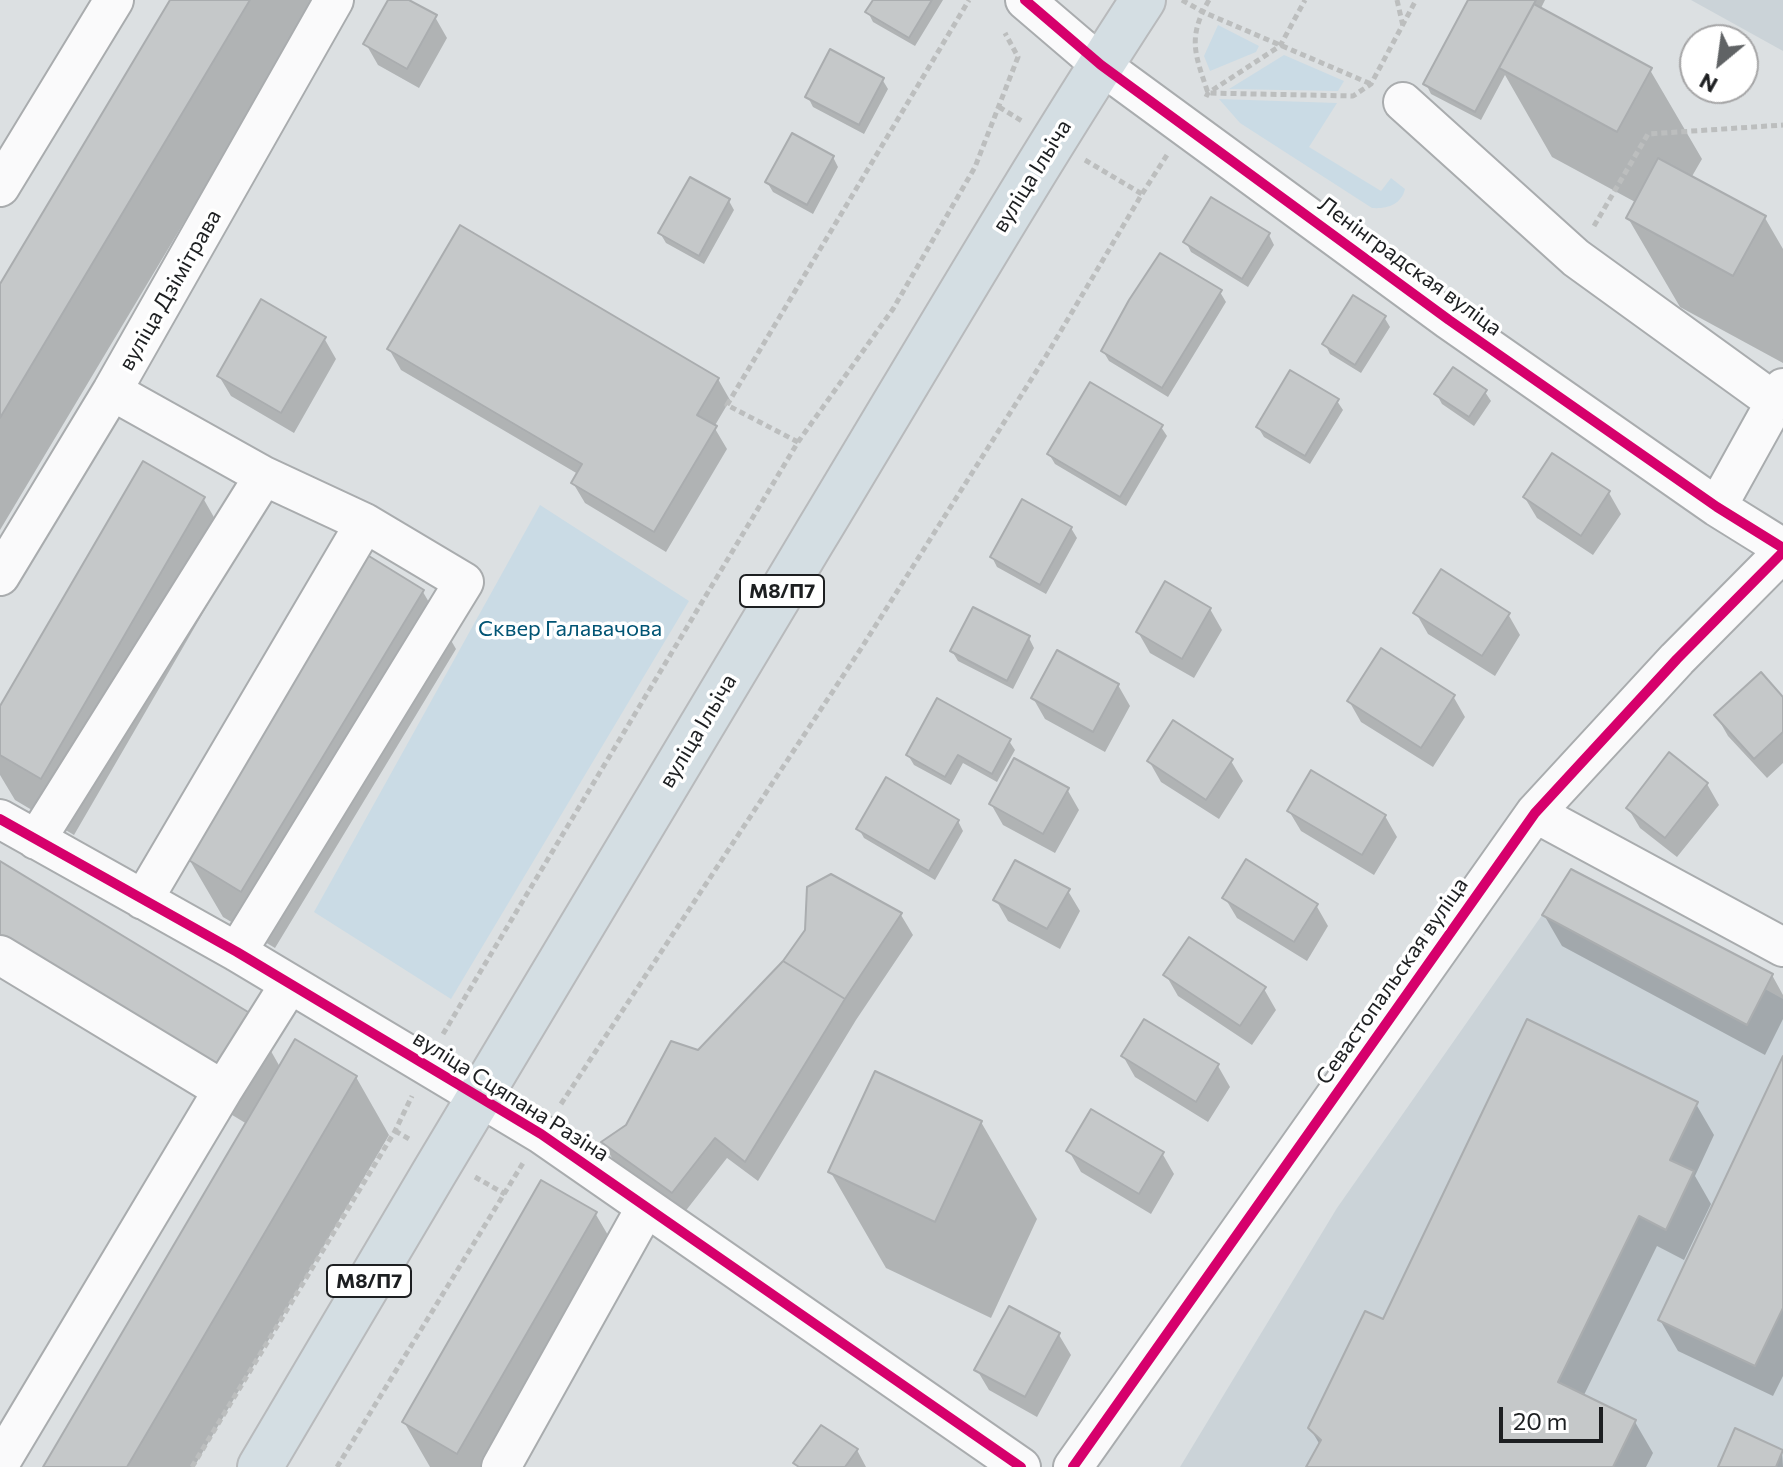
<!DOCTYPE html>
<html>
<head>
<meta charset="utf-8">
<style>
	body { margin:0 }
	#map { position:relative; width:1783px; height:1467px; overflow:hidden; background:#dce0e2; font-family:Commissioner,sans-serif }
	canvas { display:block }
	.north { position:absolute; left:1679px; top:24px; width:80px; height:80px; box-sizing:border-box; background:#fff; border:2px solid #a5a5a6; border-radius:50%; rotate:209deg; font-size:22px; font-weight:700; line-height:32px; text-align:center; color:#1d1f21 }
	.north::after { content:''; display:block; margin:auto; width:28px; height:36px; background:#606365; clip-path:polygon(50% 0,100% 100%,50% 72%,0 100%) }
	.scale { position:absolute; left:1499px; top:1407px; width:104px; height:36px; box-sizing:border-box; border:4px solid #1d1f21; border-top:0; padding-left:10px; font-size:24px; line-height:28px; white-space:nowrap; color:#1d1f21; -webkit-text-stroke:6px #fff; paint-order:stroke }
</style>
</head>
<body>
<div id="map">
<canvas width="1783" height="1467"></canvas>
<div class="north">N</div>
<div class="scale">20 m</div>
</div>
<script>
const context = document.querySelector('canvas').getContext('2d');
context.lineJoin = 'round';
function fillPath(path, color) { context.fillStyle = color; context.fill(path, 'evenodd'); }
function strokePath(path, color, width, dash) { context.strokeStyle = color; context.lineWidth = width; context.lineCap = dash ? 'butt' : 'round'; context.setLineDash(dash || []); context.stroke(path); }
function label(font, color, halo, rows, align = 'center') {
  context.font = font + ' Commissioner,sans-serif'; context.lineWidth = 7; context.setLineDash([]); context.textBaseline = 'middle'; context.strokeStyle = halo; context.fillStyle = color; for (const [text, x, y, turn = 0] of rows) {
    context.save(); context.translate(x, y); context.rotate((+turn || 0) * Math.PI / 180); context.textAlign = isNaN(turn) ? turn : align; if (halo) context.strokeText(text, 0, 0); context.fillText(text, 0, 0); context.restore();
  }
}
fillPath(new Path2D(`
	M1691,0H1783V51Z
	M1571,869L1773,974L1765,989L1783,999V1467H1180L1337,1208L1542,915Z`), '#cbd3d8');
fillPath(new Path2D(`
	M1218,25L1259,46L1256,52L1210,71L1204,56Z
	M1284,55L1344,81L1338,91L1229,89Z
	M1219,99L1337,103L1309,147L1381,191L1391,178L1405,189C1401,205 1387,209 1372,208L1240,123Z
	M540,505L689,601L451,999L314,912Z`), '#cadbe5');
fillPath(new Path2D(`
	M172,0H317L0,530V288Z
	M390,0H405L435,17L447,38L419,88L378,65L366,44Z
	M875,0H943L915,46L873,22L868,12Z
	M1471,0H1545L1540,10L1650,70L1702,159L1691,178L1765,218L1783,249V363L1680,307L1628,218L1637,203L1552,157L1505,75L1481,120L1431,94L1426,84Z
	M882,79L888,89L864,134L813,107L808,97Z
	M833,157L838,167L813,214L773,192L767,182Z
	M729,201L734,210L704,264L666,243L660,233Z
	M1269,235L1274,245L1248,287L1191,252L1186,242Z
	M1220,292L1226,302L1168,397L1109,361L1103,351Z
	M1384,317L1390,327L1361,373L1330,354L1325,344Z
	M324,338L336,359L294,433L231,396L219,376Z
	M389,349L718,379L730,400L714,427L727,449L666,552L585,503L573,483L578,474L401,370Z
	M1485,392L1491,401L1474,426L1442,404L1437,395Z
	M1337,401L1343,410L1310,464L1264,437L1258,427Z
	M1161,427L1167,436L1126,506L1055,464L1049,454Z
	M1609,493L1621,514L1593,555L1537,518L1525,498Z
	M203,498L236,556L74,835L15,800L0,775V710Z
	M1071,528L1077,538L1046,594L997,567L992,557Z
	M423,592L456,649L275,948L223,917L189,859Z
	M1210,609L1222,630L1194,678L1150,653L1138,632Z
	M1416,613L1508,614L1520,635L1495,676L1428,634Z
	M1029,638L1034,648L1013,689L958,661L952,651Z
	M1118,685L1130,706L1105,752L1045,719L1033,698Z
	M1453,696L1465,717L1433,767L1361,722L1349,701Z
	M1783,700V763L1767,778L1728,736L1716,715Z
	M1009,741L1015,750L997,782L963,763L951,785L914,765L908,755Z
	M1149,761H1231L1243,781L1219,819L1161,782Z
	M1707,784L1719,805L1677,857L1640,828L1628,808Z
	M1067,789L1079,810L1055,853L1003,825L991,804Z
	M1289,811L1385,816L1397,837L1374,875L1301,831Z
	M958,821L963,831L935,880L864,838L859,829Z
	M0,864L251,1016L280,1067L356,1077L389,1135L194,1467H45L247,1124L0,974Z
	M1068,891L1080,911L1060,949L1008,921L996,900Z
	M1225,898L1316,905L1328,926L1307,961L1237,918Z
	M901,915L913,935L856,1020L758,1181L727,1158L684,1213L615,1163L603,1143L627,1126L785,962L807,931Z
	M1544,915L1772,975L1783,995V1019L1765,1055L1562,946Z
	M1166,975L1264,989L1276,1010L1252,1045L1178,996Z
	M1123,1056L1218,1066L1230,1087L1208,1122L1135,1077Z
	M1783,1061V1376L1773,1396L1678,1351L1660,1320Z
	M1696,1104L1714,1135L1695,1176L1711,1204L1684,1260L1657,1246L1583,1397L1635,1422L1653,1453L1646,1467H1309L1320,1445L1310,1428L1384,1322Z
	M981,1122L1037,1219L991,1318L886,1268L830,1171Z
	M1069,1151L1162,1153L1174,1174L1151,1214L1081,1172Z
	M595,1213L629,1271L516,1467H430L404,1422Z
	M1059,1335L1071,1355L1037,1417L989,1390L977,1370Z
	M857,1450L866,1467H798L796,1464Z
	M1782,1452L1783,1467H1720Z`), '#0003');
const building = new Path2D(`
	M170,0H250L0,418V284Z
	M388,0H409L437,15L407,69L363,44Z
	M873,0H932L909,38L865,12Z
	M1468,0H1536L1475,112L1423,84Z
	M1534,4L1652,68L1617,132L1499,68Z
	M830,49L884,78L859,125L805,97Z
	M792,133L834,156L807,205L765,182Z
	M1658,158L1766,216L1733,276L1626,218Z
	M690,177L730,199L699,256L658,233Z
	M1211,197L1270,233L1242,279L1183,242Z
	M460,225L719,378L697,415L717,426L654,532L571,483L582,464L387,349Z
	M1160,253L1222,290L1162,388L1101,351L1129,300Z
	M1353,295L1386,316L1355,365L1322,344Z
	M261,299L326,337L281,413L217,376Z
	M1453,367L1487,390L1469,417L1434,394Z
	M1290,370L1339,399L1305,456L1256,427Z
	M1090,382L1163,425L1120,497L1047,454Z
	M1552,453L1610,491L1581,536L1523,497Z
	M143,461L205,497L41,779L0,755V706Z
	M1022,499L1072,527L1040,585L990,557Z
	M364,553L424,590L241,892L187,859Z
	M1441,569L1510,613L1482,656L1413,613Z
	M1165,581L1211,608L1182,659L1136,632Z
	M973,607L1030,636L1007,681L950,651Z
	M1381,648L1455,695L1421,748L1347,701Z
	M1057,650L1119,684L1093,732L1031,698Z
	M1761,672L1783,697V732L1754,759L1714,715Z
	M937,698L1011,739L992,774L958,755L945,777L906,755Z
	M1173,720L1233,759L1206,800L1147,761Z
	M1669,752L1708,783L1665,838L1626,808Z
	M1014,758L1069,788L1043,834L989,804Z
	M1311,770L1386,815L1362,855L1287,811Z
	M886,777L959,820L929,871L856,829Z
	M1246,859L1318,904L1294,942L1222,898Z
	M1015,860L1070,889L1047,929L993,900Z
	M0,861L253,1015L217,1070L0,938Z
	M1571,869L1773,974L1747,1025L1542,915Z
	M831,874L902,913L845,999L783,961L805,930L807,887Z
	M1189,937L1266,987L1240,1026L1163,975Z
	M783,961L845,999L745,1162L715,1138L672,1193L601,1142L626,1125L671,1041L698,1050Z
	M1144,1019L1219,1064L1196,1102L1121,1056Z
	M1527,1019L1698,1102L1670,1160L1694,1171L1666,1230L1639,1216L1558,1382L1636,1420L1613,1467H1306L1321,1440L1308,1428L1365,1311L1383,1319Z
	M295,1039L357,1076L127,1467H43Z
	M1783,1056V1308L1755,1366L1658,1320Z
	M875,1071L982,1121L935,1222L828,1172Z
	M1091,1109L1164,1152L1139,1194L1066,1151Z
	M541,1180L597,1212L457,1454L402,1422Z
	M1009,1306L1060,1333L1025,1397L974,1370Z
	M821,1425L858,1449L845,1467H799L793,1463Z
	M1735,1428L1783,1450L1776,1467H1718Z`);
fillPath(building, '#c5c8c9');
strokePath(building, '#aaadaf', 2);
const minor = new Path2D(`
	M1025,0L1101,65L1449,320L1717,507L1783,548
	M1403,102L1576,258L1775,402
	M0,187L114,0
	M264,476L365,523
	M1717,507L1783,388
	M0,576L112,391L334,0
	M1535,813L1783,947
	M0,819L237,952L541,1134L1021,1467
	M36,840L264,476L112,391
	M143,900L365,523L464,582L237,952
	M0,955L223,1090
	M0,1463L223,1090L289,985
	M501,1467L646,1207
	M1073,1467L1535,813L1677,659L1783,552`);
const major = new Path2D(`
	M260,1467C442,1158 626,850 811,543C921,361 1027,178 1143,0`);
strokePath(minor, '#a9acae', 42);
strokePath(major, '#b8babc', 48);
strokePath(new Path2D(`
	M1182,0L1203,12L1371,84
	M1209,0C1187,38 1195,54 1208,93L1353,96L1371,84L1416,0
	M1397,0L1403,26
	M1206,97L1208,93L1280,46L1305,0
	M999,107L1022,121
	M1085,160L1142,194
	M1594,226L1648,134L1783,125
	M798,442L727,405L969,0
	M443,1034L798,442L893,309L975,167L1018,57L1005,33
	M561,1104L862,647L1046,356L1142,194L1167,155
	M395,1131L411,1140
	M475,1177L505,1194
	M192,1467L395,1131L412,1096
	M337,1467L523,1163`), '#bcbebe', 5, [6, 4]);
strokePath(minor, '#fafafb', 38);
strokePath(major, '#d4dee3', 44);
strokePath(new Path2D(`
	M1025,0L1101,65L1449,320L1717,507L1783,548
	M0,819L237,952L541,1134L1021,1467
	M1073,1467L1535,813L1677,659L1783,552`), '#d6006c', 10);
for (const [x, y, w] of [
	[782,591,84],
	[369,1281,84]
]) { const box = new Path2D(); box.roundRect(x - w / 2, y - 16, w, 32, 6); context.fillStyle = '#fff'; context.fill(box); strokePath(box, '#1d1f21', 2); }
label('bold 20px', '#1d1f21', null, [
	["М8/П7",782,591],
	["М8/П7",369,1281]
]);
label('22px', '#1d1f21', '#fff', [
	["вуліца Ільіча",1032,176,-58],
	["Ленінградская вуліца",1410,266,36],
	["вуліца Дзімітрава",170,290,-60],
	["вуліца Ільіча",698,731,-59],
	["Севастопальская вуліца",1392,981,-55],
	["вуліца Сцяпана Разіна",511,1096,32]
]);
label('22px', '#015474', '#fff', [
	["Сквер Галавачова",570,629]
]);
</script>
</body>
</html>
